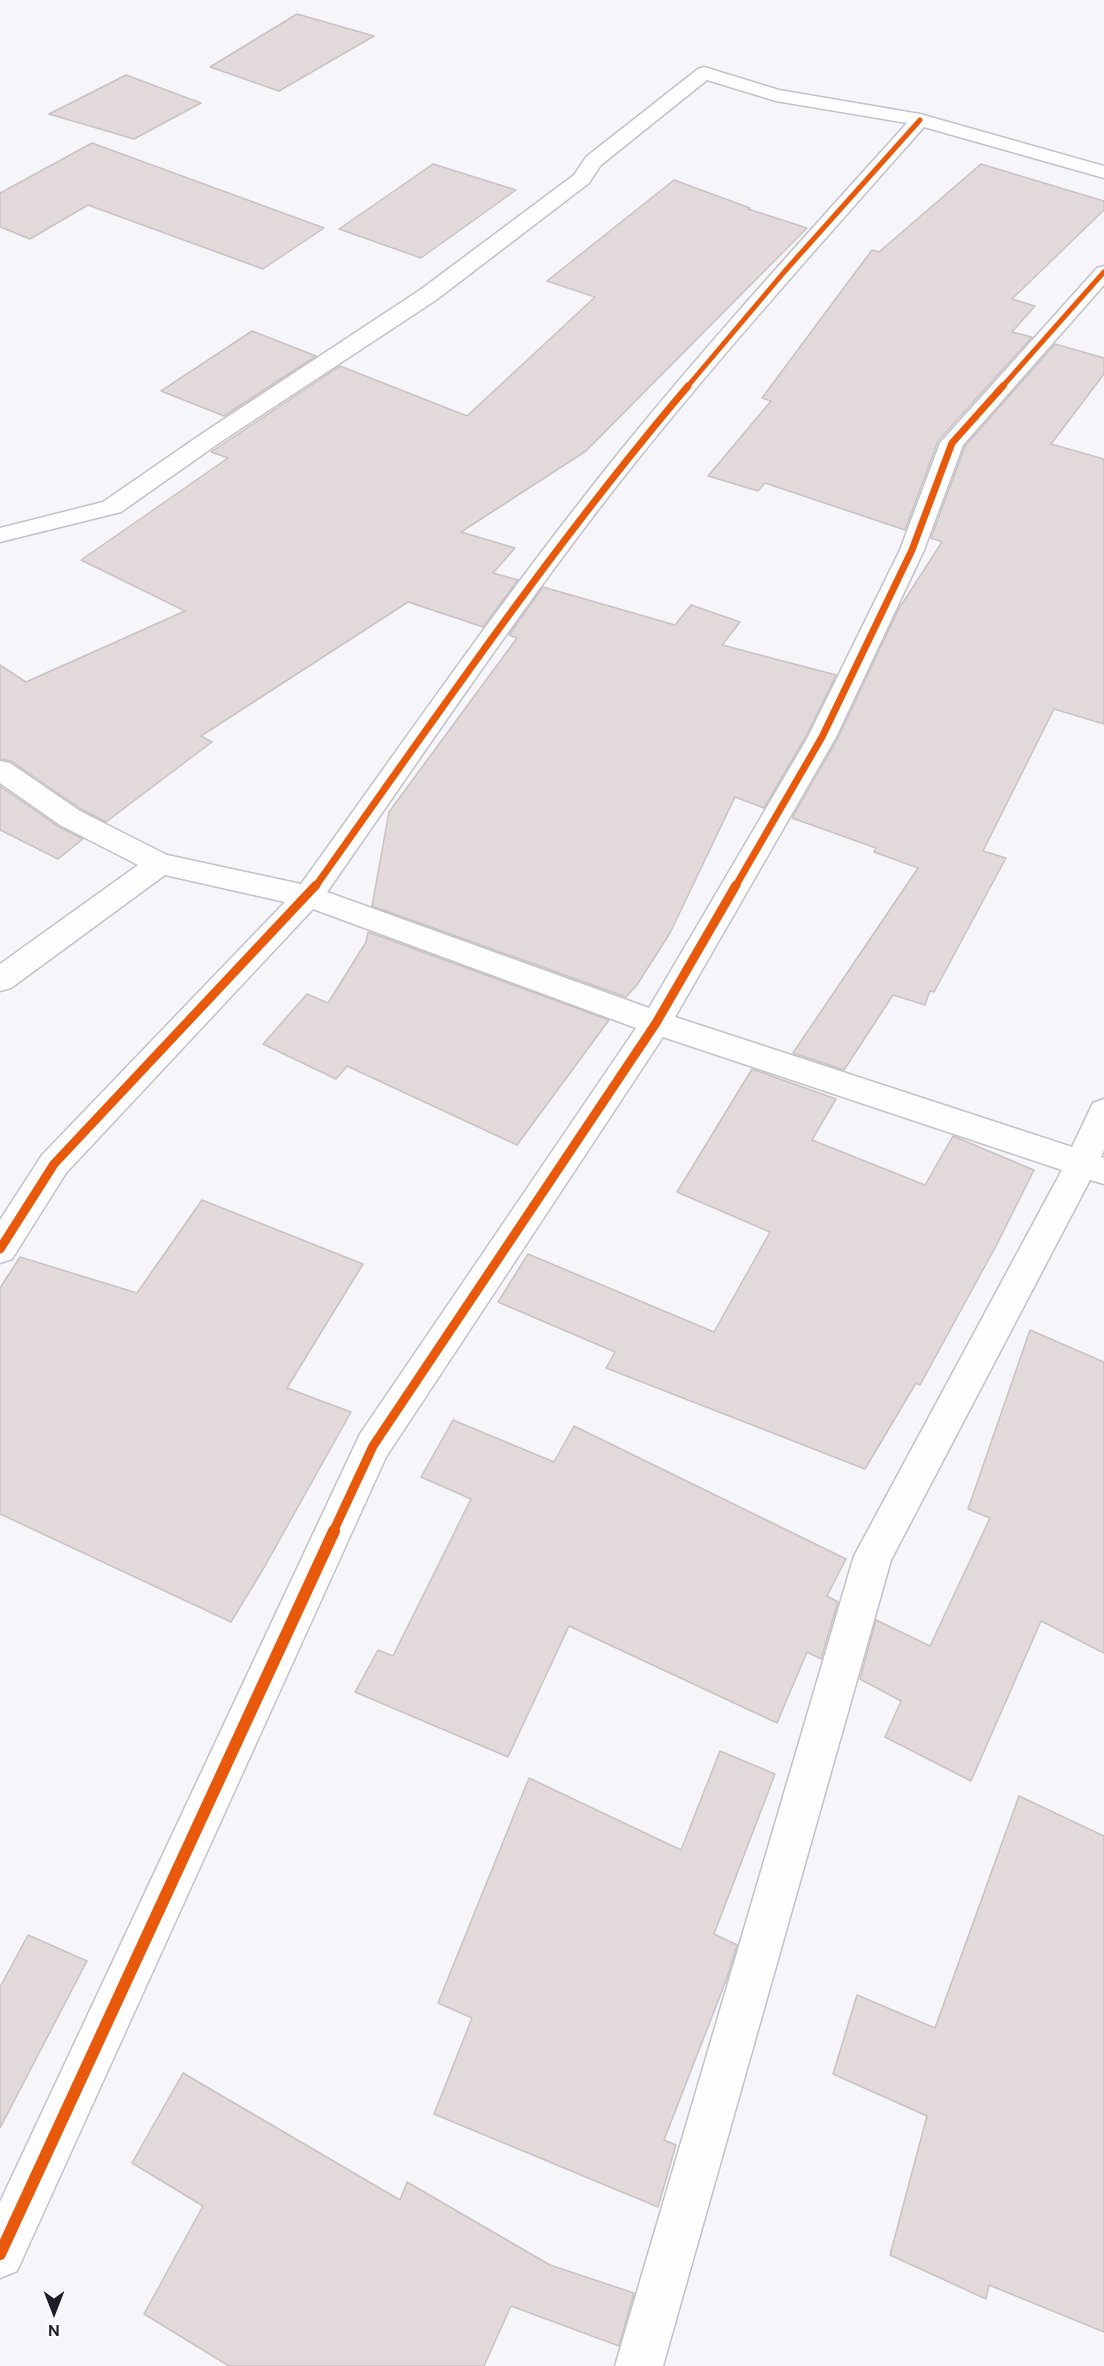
<!DOCTYPE html>
<html>
<head>
<meta charset="utf-8">
<style>
	body { margin:0 }
	#map { position:relative; width:1104px; height:2366px; overflow:hidden; background:#f6f5fa; font-family:"DM Sans",sans-serif }
	canvas { display:block }
	.north { position:absolute; left:24px; top:2282px; width:60px; height:60px; -webkit-text-stroke:4px #fff; paint-order:stroke; rotate:180deg; font-size:16px; font-weight:700; line-height:24px; text-align:center; color:#1f1c29 }
	.north::after { content:''; display:block; margin:auto; width:21px; height:27px; background:#1f1c29; clip-path:polygon(50% 0,100% 100%,50% 72%,0 100%) }
</style>
</head>
<body>
<div id="map">
<canvas width="1104" height="2366"></canvas>
<div class="north">N</div>
</div>
<script>
const context = document.querySelector('canvas').getContext('2d');
context.lineJoin = 'round';
function fillPath(path, color) { context.fillStyle = color; context.fill(path, 'evenodd'); }
function strokePath(path, color, width, dash) { context.strokeStyle = color; context.lineWidth = width; context.lineCap = dash ? 'butt' : 'round'; context.setLineDash(dash || []); context.stroke(path); }
const building = new Path2D(`
	M297,14L374,36L279,91L210,67Z
	M126,75L201,103L134,139L49,114Z
	M92,143L324,228L263,269L88,205L30,239L0,227V193Z
	M433,164L516,190L421,258L339,229Z
	M981,164L1104,201V210L1012,299L1035,306L1012,332L1032,337L938,441L905,530L765,483L758,491L708,476L771,401L762,398L872,250L879,252Z
	M674,180L750,208L748,209L807,228L586,451L461,532L515,548L493,573L518,580L483,627L408,602L201,736L212,742L106,822L81,809L11,761L0,759V665L26,682L185,611L81,560L228,458L211,452L340,366L467,416L595,297L547,281Z
	M252,331L316,356L224,416L161,391Z
	M1055,344L1104,358V374L1051,444L1104,459V724L1054,709L983,851L1006,858L934,992L930,991L925,1005L893,995L844,1070L793,1053L918,868L874,852L876,848L792,818L838,738L898,610L942,542L931,538L965,446Z
	M543,587L675,625L691,605L740,622L722,645L836,675L806,736L764,808L735,797L670,933L637,985L626,997L372,906L389,812L517,638L509,635Z
	M0,786L59,827L83,839L58,859L0,830Z
	M368,932L609,1020L517,1145L347,1066L336,1079L263,1044L307,994L328,1003L366,942Z
	M752,1069L836,1099L812,1140L925,1185L953,1136L1034,1170L996,1246L920,1385L916,1383L865,1469L606,1368L615,1352L498,1302L528,1254L714,1332L770,1232L677,1192Z
	M202,1200L363,1264L287,1388L351,1412L265,1566L231,1622L0,1514V1288L20,1257L137,1293Z
	M1030,1330L1104,1362V1653L1041,1621L971,1781L885,1737L901,1701L860,1679L876,1620L930,1646L990,1518L968,1509Z
	M453,1420L554,1462L574,1426L846,1559L827,1596L838,1602L821,1659L807,1652L777,1723L569,1626L508,1757L355,1692L378,1650L393,1656L471,1499L421,1477Z
	M720,1751L775,1774L714,1934L737,1945L727,1978L664,2140L676,2145L658,2207L434,2114L472,2018L438,2003L529,1778L681,1850Z
	M1019,1796L1104,1836V2332L989,2285L986,2299L890,2255L927,2116L833,2074L857,1995L935,2028Z
	M28,1935L87,1961L0,2128V1987Z
	M183,2073L400,2200L407,2182L550,2265L634,2293L619,2346L511,2306L484,2366H229L144,2314L203,2206L132,2163Z`);
fillPath(building, '#e2dada');
strokePath(building, '#c9c2c2', 1.5);
const minor = new Path2D(`
	M704,67L779,90L920,114L1104,166V178L924,127C826,238 727,348 634,464C525,601 428,748 327,892L649,1008L808,737L900,550L940,443L1097,268L1104,266V285L963,445L924,550L836,737L675,1017L1072,1147L1093,1103L1104,1099V1150L1101,1157L1104,1158V1184L1090,1180L891,1560L663,2366H615L854,1556L1062,1170L663,1037L386,1457L17,2271L0,2278V2202L360,1434L636,1028L313,909L66,1173L12,1259L0,1263V1220L42,1155L285,902L165,875L11,988L0,991V964L138,865L60,825L0,783V761L10,763L80,811L167,855L301,884C405,740 506,593 617,455C709,341 809,232 907,123L776,101L707,80L601,165L589,183L436,300L219,443L121,512L0,542V528L103,502L203,433L420,290L574,175L586,157L698,69Z`);
strokePath(minor, '#c3c1c9', 3);
fillPath(minor, '#fefefe');
strokePath(new Path2D(`
	M687,387L785,271L920,120
	M1002,387L1104,272`), '#e8590c', 5);
strokePath(new Path2D(`
	M315,887C436,717 553,545 688,386
	M735,887L822,737L912,550L952,443L1003,386`), '#e8590c', 7);
strokePath(new Path2D(`
	M0,1249L54,1164L316,885
	M333,1532L373,1446L656,1023L736,885`), '#e8590c', 9);
strokePath(new Path2D(`
	M0,2254L334,1531`), '#e8590c', 12);
</script>
</body>
</html>
